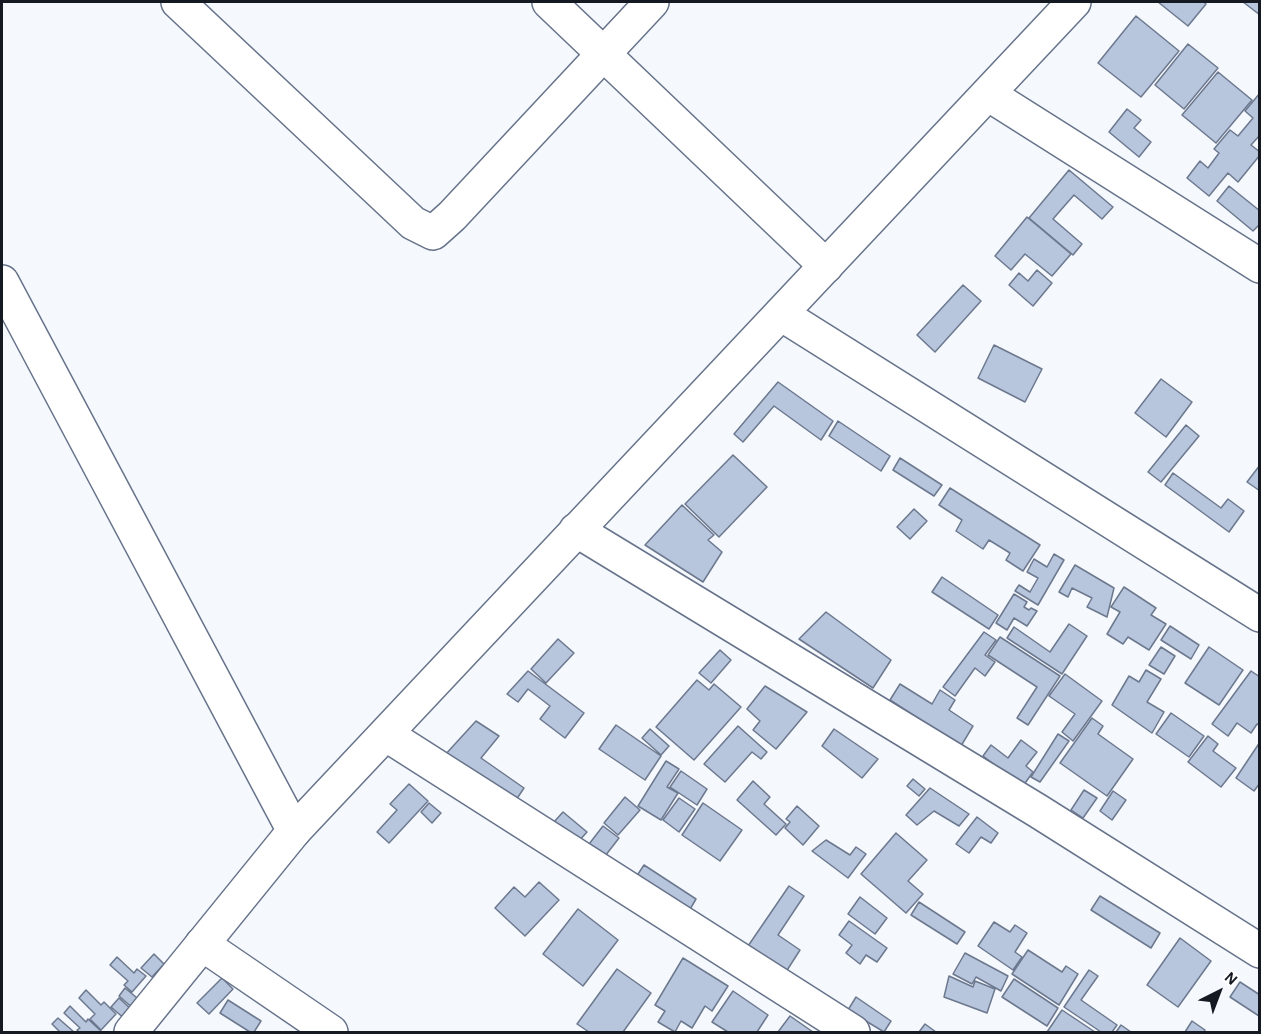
<!DOCTYPE html>
<html>
<head>
<meta charset="utf-8">
<style>
	body { margin:0 }
	#map { position:relative; width:1261px; height:1034px; overflow:hidden; background:#f5f8fd; font-family:"Alegreya Sans",sans-serif }
	canvas { display:block }
	.frame { position:absolute; inset:0; border:3px solid #151922; pointer-events:none }
	.north { position:absolute; left:1189px; top:962px; width:60px; height:60px; -webkit-text-stroke:4px #fff; paint-order:stroke; rotate:42deg; font-size:16px; font-weight:700; line-height:24px; text-align:center; color:#151922 }
	.north::after { content:''; display:block; margin:auto; width:21px; height:27px; background:#151922; clip-path:polygon(50% 0,100% 100%,50% 72%,0 100%) }
</style>
</head>
<body>
<div id="map">
<canvas width="1261" height="1034"></canvas>
<div class="frame"></div>
<div class="north">N</div>
</div>
<script>
const context = document.querySelector('canvas').getContext('2d');
context.lineJoin = 'round';
function fillPath(path, color) { context.fillStyle = color; context.fill(path, 'evenodd'); }
function strokePath(path, color, width, dash) { context.strokeStyle = color; context.lineWidth = width; context.lineCap = dash ? 'butt' : 'round'; context.setLineDash(dash || []); context.stroke(path); }
const building = new Path2D(`
	M1158,2H1204L1206,4L1188,26Z
	M1243,2H1260V15Z
	M1136,16L1179,51L1141,97L1098,63Z
	M1188,44L1218,68L1184,109L1155,85Z
	M1218,72L1252,100L1216,143L1182,115Z
	M1260,93V135L1251,145L1260,152V155L1238,182L1228,173L1209,196L1187,178L1200,161L1208,168L1219,153L1214,149L1230,130L1238,136L1253,118L1245,111Z
	M1127,109L1141,120L1134,128L1151,142L1139,157L1109,132Z
	M1069,170L1113,207L1102,219L1074,195L1053,219L1082,244L1073,255L1029,218Z
	M1229,186L1260,211V224L1253,231L1217,201Z
	M1027,217L1071,254L1052,276L1025,254L1011,270L995,256Z
	M1037,270L1052,283L1033,306L1009,285L1019,273L1028,281Z
	M963,285L981,301L935,352L917,335Z
	M994,345L1042,369L1025,402L978,378Z
	M1161,379L1192,402L1166,437L1135,413Z
	M778,382L833,421L821,440L774,406L743,442L734,434Z
	M838,421L890,456L881,471L829,436Z
	M1186,425L1199,436L1161,482L1148,472Z
	M733,455L767,487L719,537L685,504Z
	M900,458L942,485L934,496L893,470Z
	M1260,465V491L1247,482Z
	M1173,473L1221,508L1228,499L1244,511L1229,532L1165,485Z
	M950,488L1040,545L1023,571L1006,560L1010,553L989,540L983,549L956,531L962,520L939,505Z
	M682,505L714,535L708,540L722,552L703,582L645,545Z
	M914,509L927,521L910,539L897,527Z
	M1054,554L1064,560L1038,605L1015,591L1019,585L1030,592L1038,578L1027,572L1034,559L1047,567Z
	M1075,565L1114,588L1107,617L1087,607L1092,598L1072,588L1068,597L1059,592Z
	M942,577L998,615L989,629L932,592Z
	M1124,587L1156,608L1151,615L1166,624L1149,650L1128,637L1123,644L1107,634L1120,612L1111,607Z
	M1014,594L1027,602L1024,607L1029,610L1031,608L1037,611L1027,626L1014,618L1007,630L996,623Z
	M826,612L891,660L873,688L799,639Z
	M1069,624L1087,636L1062,674L1007,638L1014,627L1050,652Z
	M1170,626L1199,645L1191,659L1161,640Z
	M984,632L996,640L985,655L995,662L985,676L975,668L955,696L943,687Z
	M1000,637L1060,676L1028,725L1017,718L1037,687L988,655Z
	M558,639L574,653L546,683L531,669Z
	M1161,647L1175,656L1164,674L1149,665Z
	M1209,647L1243,670L1219,705L1185,683Z
	M720,650L731,660L711,683L699,673Z
	M1146,670L1161,679L1147,702L1164,712L1152,733L1112,705L1129,676L1139,682Z
	M528,671L584,713L565,738L540,719L550,706L528,689L518,702L507,694Z
	M1251,671L1260,677V725L1257,724L1251,733L1237,723L1228,736L1212,724Z
	M1065,674L1102,701L1073,741L1062,732L1075,714L1049,696Z
	M697,680L709,690L714,684L741,707L694,760L656,727Z
	M900,684L932,704L940,690L955,700L949,710L973,726L961,746L890,700Z
	M765,686L807,712L776,749L753,730L760,721L747,709Z
	M1171,713L1204,736L1189,757L1156,734Z
	M1092,718L1103,726L1098,734L1133,759L1107,796L1060,763Z
	M476,721L499,736L481,758L524,788L514,803L444,756Z
	M616,725L661,756L645,780L599,749Z
	M738,726L767,752L761,759L752,752L725,782L704,764Z
	M650,729L669,746L661,755L642,738Z
	M834,729L878,759L862,778L822,746Z
	M1058,734L1069,741L1040,782L1031,777Z
	M1208,736L1218,744L1213,751L1236,768L1221,787L1188,762Z
	M1021,740L1037,752L1026,766L1033,772L1023,786L983,756L991,745L1008,758Z
	M1260,742V783L1254,791L1236,778Z
	M666,761L679,769L667,787L678,793L661,820L638,806Z
	M681,771L707,789L697,805L670,787Z
	M913,779L925,789L919,796L907,786Z
	M753,781L770,797L764,804L786,824L776,835L737,800Z
	M409,784L428,801L389,843L377,832L397,810L390,804Z
	M930,788L969,814L959,826L934,811L917,825L906,815Z
	M1084,790L1097,798L1083,818L1071,810Z
	M1113,791L1126,800L1112,820L1100,811Z
	M625,797L640,810L618,835L604,823Z
	M679,798L695,809L679,832L663,820Z
	M429,803L441,813L432,823L421,812Z
	M703,803L742,830L720,861L682,835Z
	M797,806L819,826L803,845L785,828L790,822L786,819Z
	M563,812L587,832L577,843L553,823Z
	M977,817L998,833L991,843L981,837L969,853L956,844Z
	M603,826L619,838L602,860L586,848Z
	M896,833L927,860L908,881L923,894L906,913L861,874Z
	M826,840L850,855L856,847L866,854L848,878L812,851Z
	M644,865L696,899L689,911L636,877Z
	M539,882L559,900L525,936L495,908L514,887L525,897Z
	M789,886L804,896L778,935L800,950L784,975L746,949Z
	M1100,896L1160,933L1151,948L1091,910Z
	M860,897L887,918L875,934L848,914Z
	M919,902L965,932L957,944L911,915Z
	M578,909L618,940L583,986L543,954Z
	M849,921L887,948L877,962L866,955L860,964L846,953L852,945L839,935Z
	M994,922L1010,932L1015,925L1027,933L1015,952L1022,957L1013,970L978,946Z
	M1180,938L1211,961L1178,1007L1147,985Z
	M1028,950L1062,972L1066,966L1078,974L1059,1005L1012,974Z
	M965,953L1008,976L1001,991L976,977L972,984L953,974Z
	M154,954L164,964L152,977L141,968Z
	M117,957L134,973L137,969L146,976L132,992L124,985L128,981L110,965Z
	M683,958L728,986L712,1011L705,1006L692,1028L681,1021L675,1032L658,1022L665,1011L655,1005Z
	M617,969L651,993L623,1032H589L577,1024Z
	M1089,970L1098,976L1081,1000L1117,1025L1112,1032H1101L1064,1007Z
	M949,976L973,987L975,981L995,989L987,1013L944,997Z
	M222,978L233,989L209,1014L197,1003Z
	M1014,979L1058,1008L1047,1026L1002,997Z
	M1240,982L1260,995L1259,1016L1230,997Z
	M125,988L142,1002L135,1010L119,996Z
	M86,990L101,1005L104,1002L116,1014L101,1030L90,1019L95,1014L79,998Z
	M733,991L768,1015L757,1032H728L712,1022Z
	M856,997L891,1021L884,1032L848,1010Z
	M119,998L133,1011L126,1020L111,1007Z
	M228,1000L261,1021L254,1032H250L220,1013Z
	M70,1006L86,1022L88,1019L102,1032H79L77,1030L80,1028L64,1013Z
	M1062,1010L1095,1032H1047Z
	M790,1016L813,1032H778Z
	M58,1018L74,1032H60L52,1024Z
	M1192,1021L1205,1030L1204,1032H1185Z
	M925,1024L936,1032H919Z
	M1121,1025L1131,1032H1116Z`);
fillPath(building, '#b7c5dd');
strokePath(building, '#6c788e', 1.5);
const minor = new Path2D(`
	M178,2L413,223L433,233L452,216L652,2
	M549,2L826,266
	M988,94L1260,266
	M2,282L294,831
	M781,314L1260,615
	M576,530L1038,811L1260,951
	M387,735L853,1032
	M202,944L331,1032`);
const major = new Path2D(`
	M131,1032L294,831L1074,2`);
strokePath(minor, '#67738a', 36);
strokePath(major, '#67738a', 36);
strokePath(minor, '#fff', 33);
strokePath(major, '#fff', 33);
</script>
</body>
</html>
